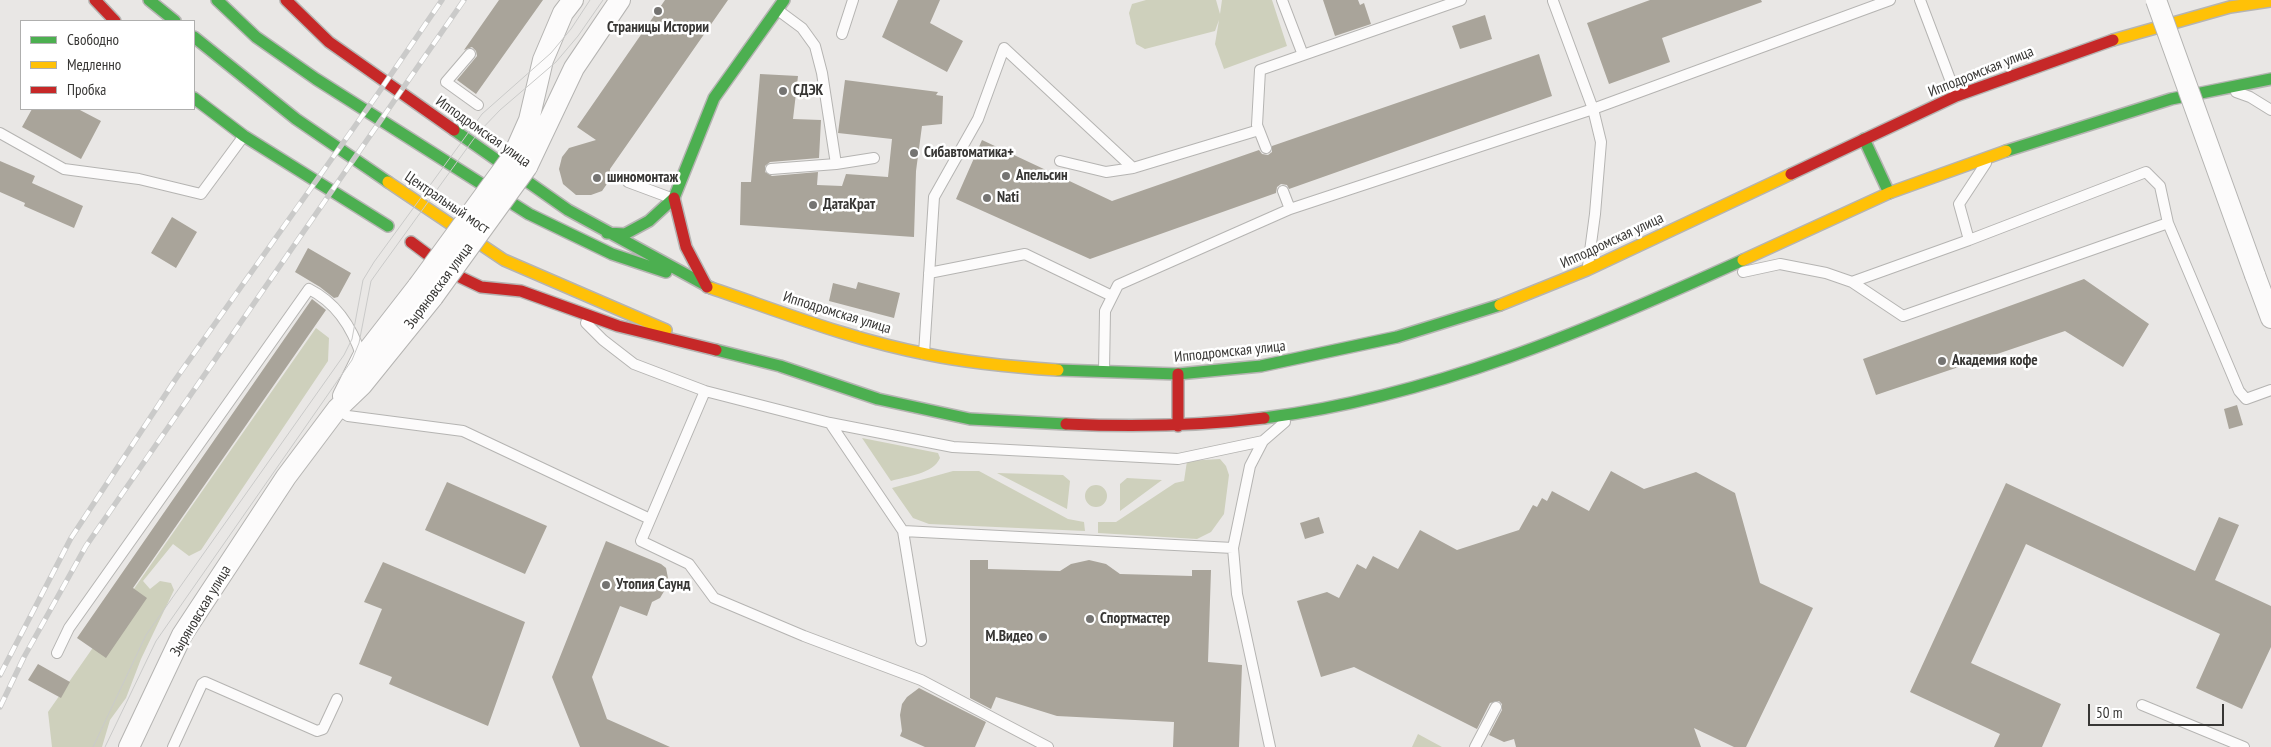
<!DOCTYPE html>
<html>
<head>
<meta charset="utf-8">
<style>
	body { margin:0 }
	#map { position:relative; width:2271px; height:747px; overflow:hidden; background:#e9e7e5; font-family:"PT Sans Narrow",sans-serif }
	canvas { display:block }
	.legend { position:absolute; left:20px; top:20px; width:175px; height:90px; box-sizing:border-box; background:#fff; border:1px solid #afafae; margin:0; padding:6px 9px; list-style:none; font-size:15px; color:#373634 }
	.legend li { display:flex; align-items:center; gap:10px; height:25px }
	.legend b { width:25px; border:1px solid #afafae }
	.scale { position:absolute; left:2088px; top:704px; width:136px; height:22px; box-sizing:border-box; border:2px solid #373634; border-top:0; padding-left:6px; font-size:15px; line-height:18px; white-space:nowrap; color:#373634; -webkit-text-stroke:4px #fff; paint-order:stroke }
</style>
</head>
<body>
<div id="map">
<canvas width="2271" height="747"></canvas>
<ul class="legend">
<li><b style="height:6px;background:#4caf50"></b>Свободно</li>
<li><b style="height:6px;background:#ffc107"></b>Медленно</li>
<li><b style="height:6px;background:#c62828"></b>Пробка</li>
</ul>
<div class="scale">50 m</div>
</div>
<script>
const context = document.querySelector('canvas').getContext('2d');
context.lineJoin = 'round';
function fillPath(path, color) { context.fillStyle = color; context.fill(path, 'evenodd'); }
function strokePath(path, color, width, dash) { context.strokeStyle = color; context.lineWidth = width; context.lineCap = dash ? 'butt' : 'round'; context.setLineDash(dash || []); context.stroke(path); }
function label(font, color, halo, rows, align = 'center') {
  context.font = font + ' "PT Sans Narrow",sans-serif'; context.lineWidth = 5; context.setLineDash([]); context.textBaseline = 'middle'; context.strokeStyle = halo; context.fillStyle = color; for (const [text, x, y, turn = 0] of rows) {
    context.save(); context.translate(x, y); context.rotate((+turn || 0) * Math.PI / 180); context.textAlign = isNaN(turn) ? turn : align; if (halo) context.strokeText(text, 0, 0); context.fillText(text, 0, 0); context.restore();
  }
}
fillPath(new Path2D(`
	M1146,0H1216L1220,14L1222,0H1272L1287,46L1224,69L1215,44L1219,20L1215,31L1145,49L1136,44L1129,13L1132,4Z
	M316,328L329,338L328,361L201,550L189,556L173,544L143,581L150,589L160,581L171,583L174,590L141,659L126,698L110,720L102,747H52L48,712Z
	M862,438L938,453L940,458C933,474 907,476 891,481Z
	M1220,459L1226,466L1229,475L1224,514L1211,532L1197,539L1098,533V522H1116L1175,483L1184,481L1187,461Z
	M953,471H979L1068,519L1084,522L1085,531L929,524L913,518L892,488Z
	M997,473L1063,475L1070,481L1067,509Z
	M1127,478L1162,480L1120,511V484Z
	M1085 496a11 11 0 1 1 22 0a11 11 0 1 1-22 0Z
	M1418,734L1442,747H1412Z`), '#ced0bc');
fillPath(new Path2D(`
	M499,0H543L476,94L457,80L477,56L476,51L472,47L464,50Z
	M665,0H728L610,169L609,181L602,191L591,195H576L563,184L559,169L562,157L569,148L596,140L577,127Z
	M898,0H940L930,23L963,41L947,72L882,37Z
	M1323,0H1358L1360,5L1364,3L1371,24L1335,36Z
	M1650,0H1761L1762,2L1662,38L1670,62L1609,84L1587,23Z
	M1485,15L1492,39L1460,49L1452,26Z
	M1539,54L1552,96L1289,189L1287,185L1281,184L1277,187L1276,193L1090,259L956,199L982,140L1112,201L1259,150L1262,154L1268,155L1272,152V146Z
	M760,74L798,76L793,119L821,120L819,158L770,162L765,166V172L772,176L818,172L817,185L842,186L846,174L888,177L892,139L838,133L845,80L938,92L936,95L943,96L942,124L922,126L916,171L914,237L740,225L741,182H751Z
	M32,109H78L101,121L81,159L22,127Z
	M0,161L35,176L32,183L83,206L74,228L24,206L25,203L0,192Z
	M172,217L197,232L176,268L151,253Z
	M308,248L351,273L338,297L334,298L320,287L295,272Z
	M2084,279L2149,324L2123,367L2065,331L1876,395L1863,359Z
	M858,282L900,293L894,318L829,301L833,283L856,289Z
	M312,299L326,310L133,588L147,598L106,658L77,638Z
	M2237,405L2243,425L2229,429L2224,409Z
	M1611,471L1644,489L1696,472L1735,493L1760,583L1813,608L1746,747H1734L1694,728L1701,747H1516L1514,739L1504,742L1489,735L1502,710V704L1499,701L1490,703L1477,729L1354,667L1321,677L1297,601L1327,592L1339,598L1357,564L1366,569L1373,556L1398,569L1420,530L1457,550L1519,530L1533,505L1537,507L1542,498L1547,501L1552,491L1589,511Z
	M447,482L547,526L525,574L425,530Z
	M2006,483L2195,571L2219,517L2239,525L2215,580L2271,606V647L2242,709L2196,688L2220,634L2026,544L1971,663L2061,704L2042,747H1994L2000,734L1910,692Z
	M1319,517L1324,533L1305,539L1300,523Z
	M606,541L661,564L666,568L669,583L660,598L652,602L647,616L620,606L592,677L607,719L670,747H580L552,677Z
	M970,560H988V569L1060,571L1071,564L1089,560L1106,564L1120,574L1192,576V570H1211L1208,662L1242,665L1239,747H1173L1174,722L1057,716L996,697L991,709L970,698Z
	M383,562L525,622L488,726L389,684L392,677L359,664L382,609L364,602Z
	M38,664L70,682L61,698L28,680Z
	M919,688L986,722L975,747H925L900,736L902,731L900,715L902,704L907,697Z`), '#a9a49a');
const lane = new Path2D(`
	M1282,0L1303,55
	M1920,0L1956,95
	M1553,1L1593,109L1601,142L1595,214L1588,266
	M779,11L802,28L815,46L822,73L836,164L874,158
	M842,34L853,0
	M470,54L446,82L478,105
	M2236,92L2250,97L2271,110
	M0,133L64,169L139,179L201,194L243,137
	M1266,148L1257,125L1260,70L1461,0
	M1060,161L1106,172L1133,168L1259,130
	M771,169L836,164
	M628,182L671,198
	M1283,191L1290,209
	M1969,240L1959,204L1986,163
	M1743,272L1780,264L1826,273L1852,282L1903,316L2168,223
	M929,273L1025,254L1112,296
	M1852,282L1969,240L2146,172L2160,186L2168,223L2239,391L2246,399L2271,390
	M586,323L603,340L634,364L705,391L830,423L903,531L921,641
	M924,354L934,197L978,119L1004,48L1133,168
	M1104,372L1105,311L1118,285L1290,209L1593,109L1890,0
	M705,391L641,541L689,564L714,598L804,636L921,680L1048,747
	M337,409L348,416L463,431L650,519
	M830,423L953,447L1178,459L1263,441
	M903,531L1233,548
	M57,653L69,628L309,289C337,303 353,329 362,358
	M2142,705L2244,747
	M173,747L202,684L205,682L317,731L323,729L337,699
	M1270,747L1237,594L1233,548L1250,466L1263,441L1285,422
	M1475,747L1496,707`);
const street = new Path2D(`
	M513,156L529,120L543,60L563,13L573,0
	M527,167L574,68L620,0
	M2255,275L2271,318
	M343,396L362,358L418,286
	M129,747L182,635L286,477L337,409L362,385L433,297`);
const fast = new Path2D(`
	M149,0L175,21
	M217,0L256,37L316,79L529,214L612,254L666,272
	M194,37L296,119L388,182
	M194,98L244,136L388,226
	M454,130L568,210L711,288
	M1864,139L1889,193
	M2006,151L2171,99L2271,79
	M607,233L625,234L649,221L674,198L714,98L784,0
	M716,350L780,366L878,399L970,419L1066,424
	M1058,370L1178,374L1261,366L1397,337L1500,305
	M1264,418C1431,397 1591,329 1743,260`);
const slow = new Path2D(`
	M2113,40L2230,7L2271,1
	M388,182L504,260L666,330
	M1743,260L1889,193L2006,151
	M711,288C782,312 852,340 926,354C969,363 1013,367 1058,370
	M1500,305L1587,270L1791,174`);
const jam = new Path2D(`
	M95,0L115,21
	M286,0L329,42L454,130
	M1791,174L1956,96L2113,40
	M674,198L686,247L707,287
	M411,242L431,257
	M460,277L481,287L521,291L618,326L716,350
	M1178,374V426
	M1066,424C1132,427 1198,426 1264,418`);
strokePath(lane, '#b5b4b2', 12);
strokePath(street, '#b5b4b2', 22);
strokePath(fast, '#b5b4b2', 14);
strokePath(slow, '#b5b4b2', 14);
strokePath(jam, '#b5b4b2', 14);
strokePath(lane, '#fcfbfb', 10);
strokePath(street, '#fcfbfb', 20);
strokePath(fast, '#4caf50', 11);
strokePath(slow, '#ffc107', 11);
strokePath(jam, '#c62828', 11);
strokePath(new Path2D(`
	M93,747L146,635L344,355L352,339L363,280L374,262L482,114L551,53L571,29L590,0
	M105,747L156,641L352,360L359,343L371,281L381,267L478,133L500,110L556,62L578,36L603,0`), '#cacac9', 1);
const rail = new Path2D(`
	M0,675L71,538L175,380L377,95L442,0
	M0,707L24,657L86,546L464,0`);
strokePath(rail, '#cacac9', 5.5);
strokePath(rail, '#fff', 4, [11]);
const streetBridge = new Path2D(`
	M2156,0L2255,275
	M418,286L513,156
	M433,297L527,167`);
strokePath(streetBridge, '#b5b4b2', 22, []);
strokePath(streetBridge, '#fcfbfb', 20);
for (const [x, y, r, color] of [
	[658,11,5,"#757472"],
	[783,91,5,"#757472"],
	[914,153,5,"#757472"],
	[1006,176,5,"#757472"],
	[597,178,5,"#757472"],
	[987,198,5,"#757472"],
	[813,205,5,"#757472"],
	[1942,361,5,"#757472"],
	[606,585,5,"#757472"],
	[1090,619,5,"#757472"],
	[1043,637,5,"#757472"]
]) { const dot = new Path2D(); dot.arc(x, y, r, 0, 2 * Math.PI); context.fillStyle = color; context.fill(dot); strokePath(dot, '#fff', 2); }
label('bold 15px', '#373634', '#fff', [
	["Страницы Истории",658,28,"center"],
	["СДЭК",793,91],
	["Сибавтоматика+",924,153],
	["Апельсин",1016,176],
	["шиномонтаж",607,178],
	["Nati",997,198],
	["ДатаКрат",823,205],
	["Академия кофе",1952,361],
	["Утопия Саунд",616,585],
	["Спортмастер",1100,619],
	["М.Видео",1033,637,"right"]
], 'left');
label('15px', '#373634', '#fff', [
	["Ипподромская улица",1981,72,-22],
	["Ипподромская улица",483,132,35],
	["Центральный мост",447,203,34],
	["Ипподромская улица",1612,241,-25],
	["Зыряновская улица",439,286,-53],
	["Ипподромская улица",837,313,17],
	["Ипподромская улица",1230,352,-6],
	["Зыряновская улица",201,611,-59]
]);
</script>
</body>
</html>
